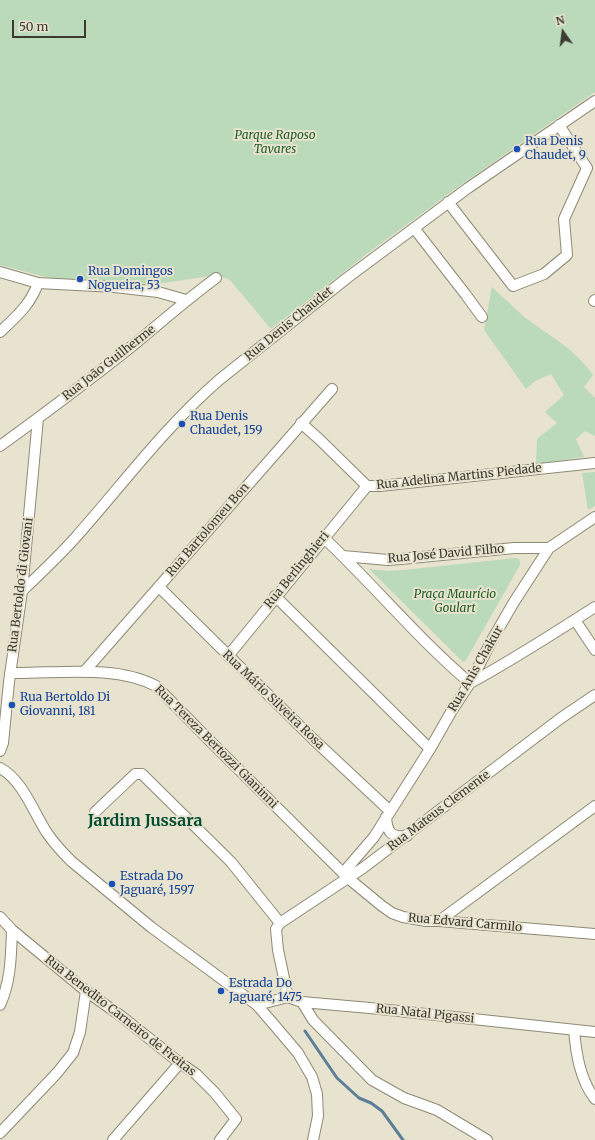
<!DOCTYPE html>
<html>
<head>
<meta charset="utf-8">
<style>
	body { margin:0 }
	#map { position:relative; width:595px; height:1140px; overflow:hidden; background:#e8e3ce; font-family:Merriweather,serif }
	canvas { display:block }
	.north { position:absolute; left:543px; top:12px; width:40px; height:40px; -webkit-text-stroke:3px #e8e3ce; paint-order:stroke; rotate:346deg; font-size:11px; font-weight:700; line-height:16px; text-align:center; color:#3c3a32 }
	.north::after { content:''; display:block; margin:auto; width:14px; height:18px; background:#3c3a32; clip-path:polygon(50% 0,100% 100%,50% 72%,0 100%) }
	.scale { position:absolute; left:12px; top:20px; width:74px; height:18px; box-sizing:border-box; border:2px solid #3c3a32; border-top:0; padding-left:5px; font-size:12px; line-height:14px; white-space:nowrap; color:#3c3a32; -webkit-text-stroke:3px #e8e3ce; paint-order:stroke }
</style>
</head>
<body>
<div id="map">
<canvas width="595" height="1140"></canvas>
<div class="north">N</div>
<div class="scale">50 m</div>
</div>
<script>
const context = document.querySelector('canvas').getContext('2d');
context.lineJoin = 'round';
function fillPath(path, color) { context.fillStyle = color; context.fill(path, 'evenodd'); }
function strokePath(path, color, width, dash) { context.strokeStyle = color; context.lineWidth = width; context.lineCap = dash ? 'butt' : 'round'; context.setLineDash(dash || []); context.stroke(path); }
function label(font, color, halo, rows, align = 'center') {
  context.font = font + ' Merriweather,serif'; context.lineWidth = 4; context.setLineDash([]); context.textBaseline = 'middle'; context.strokeStyle = halo; context.fillStyle = color; for (const [text, x, y, turn = 0] of rows) {
    context.save(); context.translate(x, y); context.rotate((+turn || 0) * Math.PI / 180); context.textAlign = isNaN(turn) ? turn : align; if (halo) context.strokeText(text, 0, 0); context.fillText(text, 0, 0); context.restore();
  }
}
fillPath(new Path2D(`
	M0,0H595V92L462,184L368,253L271,329L230,280L217,275L157,284L61,281L0,265Z
	M492,287C502,296 512,306 522,315C547,335 574,347 593,375L584,387L595,398V436L585,431L576,439L584,457L536,464L537,439L557,423L545,412L564,395L551,374L535,381L526,389L484,330Z
	M595,472V506L588,510L582,473Z
	M515,558L519,559L520,562V565L466,660L463,662L369,569L387,571L404,570Z`), '#badaba');
strokePath(new Path2D(`
	M305,1031L337,1078L359,1098L371,1103L382,1111L403,1140`), '#5c7f97', 3);
const minor = new Path2D(`
	M448,202L513,286L544,274L567,255L564,219L587,168L559,125
	M414,228L466,295L482,317
	M0,272L38,283L115,287L158,292L186,300
	M594,301L595,300
	M0,332C16,317 31,304 38,283
	M301,423L319,439L367,486H380L595,463
	M0,446C44,414 88,381 131,347C159,324 186,300 216,278
	M324,538C374,585 417,638 470,683C513,660 554,633 595,607
	M343,556L388,560L401,559L514,548H549
	M159,587L313,739L390,811
	M22,591C40,574 59,556 76,537C122,485 165,427 219,380L347,278L468,188L595,101
	M275,596L430,749
	M575,620L595,650
	M228,656L367,486
	M84,672L332,389
	M10,673C55,674 115,664 156,686L212,743L348,878L382,906L392,913L403,917L426,921H439L595,934
	M0,751L3,743L9,682L22,591L38,418
	M0,768C22,779 34,813 47,833C54,843 62,852 71,861L151,927L257,1005L276,1027L298,1053L312,1077L317,1094L318,1116L313,1140
	M95,812L135,774H142L231,862L280,923
	M386,817C387,832 391,838 407,836
	M343,873L374,837L430,749L451,712L470,683L492,640L514,602L549,548L595,517
	M0,917L12,930L86,991L121,1016L180,1063L196,1074L215,1093L236,1119L220,1140
	M439,921L595,806
	M288,997L278,950L276,929L280,923L363,868L561,718L595,695
	M302,1002L313,1020L372,1080L404,1098L437,1110L487,1140
	M0,1005C11,981 11,956 12,930
	M257,1005L288,997L302,1002L370,1008L595,1032
	M574,1030C576,1053 580,1080 595,1099
	M0,1133L57,1073L73,1053L80,1032L86,991
	M113,1140L180,1063`);
strokePath(minor, '#8e8976', 12);
strokePath(minor, '#fff', 10);
for (const [x, y, r, color] of [
	[517,149,4,"#1a4fb4"],
	[80,279,4,"#1a4fb4"],
	[182,424,4,"#1a4fb4"],
	[12,705,4,"#1a4fb4"],
	[112,884,4,"#1a4fb4"],
	[221,991,4,"#1a4fb4"]
]) { const dot = new Path2D(); dot.arc(x, y, r, 0, 2 * Math.PI); context.fillStyle = color; context.fill(dot); strokePath(dot, '#e8e3ce', 1.5); }
label('italic 12px', '#1f5e27', '#e8e3ce', [
	["Parque Raposo",275,136],
	["Tavares",275,150],
	["Praça Maurício",455,595],
	["Goulart",455,609]
]);
label('12px', '#164399', '#e8e3ce', [
	["Rua Denis",525,142],
	["Chaudet, 9",525,156],
	["Rua Domingos",88,272],
	["Nogueira, 53",88,286],
	["Rua Denis",190,417],
	["Chaudet, 159",190,431],
	["Rua Bertoldo Di",20,698],
	["Giovanni, 181",20,712],
	["Estrada Do",120,877],
	["Jaguaré, 1597",120,891],
	["Estrada Do",229,984],
	["Jaguaré, 1475",229,998]
], 'left');
label('12px', '#3c3a32', '#e8e3ce', [
	["Rua Denis Chaudet",289,324,-39],
	["Rua João Guilherme",109,363,-38],
	["Rua Adelina Martins Piedade",459,477,-6],
	["Rua Bartolomeu Bon",208,530,-49],
	["Rua José David Filho",446,554,-5],
	["Rua Berlinghieri",297,570,-51],
	["Rua Bertoldo di Giovani",21,585,-83],
	["Rua Anis Chakur",476,669,-60],
	["Rua Mário Silveira Rosa",273,700,44],
	["Rua Tereza Bertozzi Gianinni",216,747,45],
	["Rua Mateus Clemente",439,811,-37],
	["Rua Edvard Carmilo",465,923,5],
	["Rua Natal Pigassi",425,1014,6],
	["Rua Benedito Carneiro de Freitas",120,1016,38]
]);
label('bold 16px', '#034d33', '#e8e3ce', [
	["Jardim Jussara",145,821]
]);
</script>
</body>
</html>
